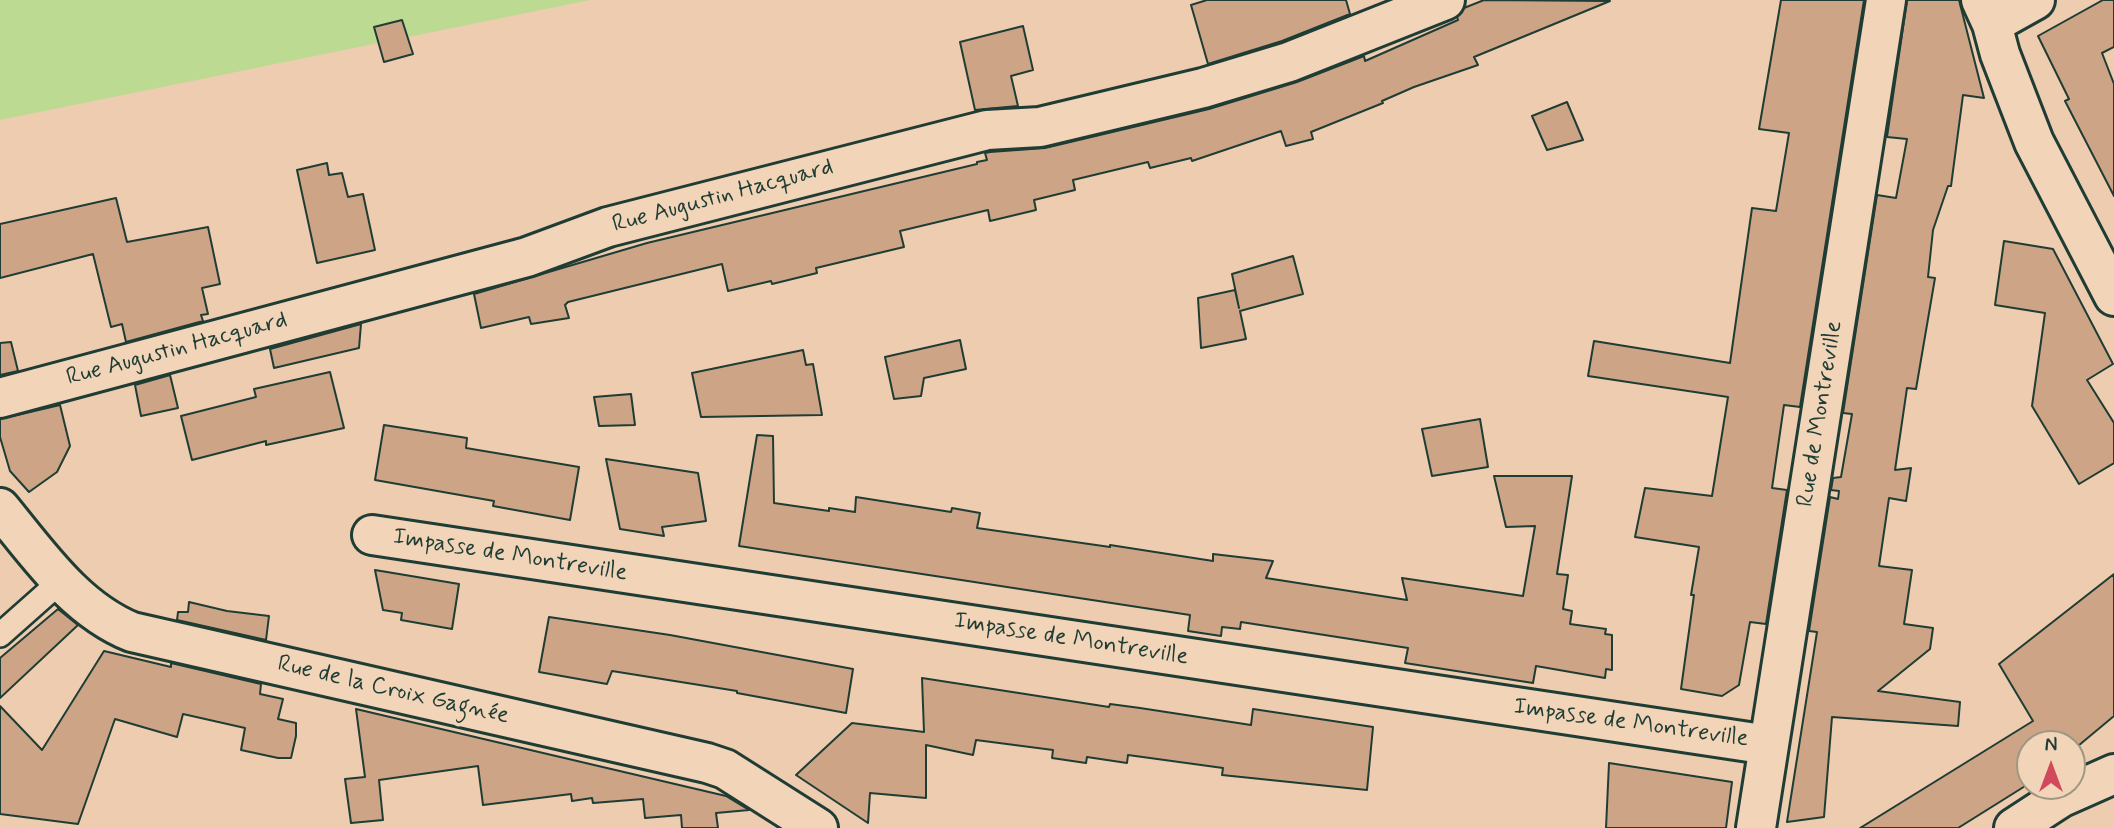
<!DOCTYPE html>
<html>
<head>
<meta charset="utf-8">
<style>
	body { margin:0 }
	#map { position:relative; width:2114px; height:828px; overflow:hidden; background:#eeccaf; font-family:Mynerve,sans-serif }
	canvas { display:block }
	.north { position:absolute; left:2016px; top:730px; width:70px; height:70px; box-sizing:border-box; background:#f2d4b8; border:2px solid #9e9883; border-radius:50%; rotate:0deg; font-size:19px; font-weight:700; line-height:28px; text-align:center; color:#1f3d34 }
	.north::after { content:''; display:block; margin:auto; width:24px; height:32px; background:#d1495b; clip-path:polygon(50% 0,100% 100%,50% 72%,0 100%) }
</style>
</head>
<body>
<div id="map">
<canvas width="2114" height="828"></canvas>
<div class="north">N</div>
</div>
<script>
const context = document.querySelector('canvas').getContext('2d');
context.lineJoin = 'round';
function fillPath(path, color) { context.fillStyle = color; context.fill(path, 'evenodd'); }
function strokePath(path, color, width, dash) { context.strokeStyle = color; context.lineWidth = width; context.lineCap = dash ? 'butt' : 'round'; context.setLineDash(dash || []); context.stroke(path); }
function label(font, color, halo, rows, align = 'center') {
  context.font = font + ' Mynerve,sans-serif'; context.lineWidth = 7; context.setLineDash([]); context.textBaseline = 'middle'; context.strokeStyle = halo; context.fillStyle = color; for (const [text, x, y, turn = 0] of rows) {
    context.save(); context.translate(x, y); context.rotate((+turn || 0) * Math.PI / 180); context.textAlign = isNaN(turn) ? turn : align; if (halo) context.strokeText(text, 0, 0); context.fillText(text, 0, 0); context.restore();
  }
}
fillPath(new Path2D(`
	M0,0H590L0,120Z`), '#bcda92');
const building = new Path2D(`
	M1207,0H1346L1350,14L1282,41L1208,64L1191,5Z
	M1484,0L1610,1L1474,57L1478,65L1414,87L1382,101L1383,103L1311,132L1313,139L1286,146L1281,131L1192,161L1191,158L1150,168L1148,162L1073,180L1075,190L1034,200L1036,210L990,221L988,210L900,231L904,247L816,268L817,273L772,284L771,281L728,291L722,264L568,302L565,305L569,318L531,324L529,317L481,328L474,294L647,243L977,164V162L987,160L985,153L990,152L1045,148L1209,109L1297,82L1364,56L1365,61L1458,20L1457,17L1464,8Z
	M1781,0H1864L1800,407L1784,405L1772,488L1787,490L1766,624L1750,622L1739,685L1722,696L1681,689L1694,595H1691L1699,547L1635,537L1645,488L1712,496L1728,397L1588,376L1594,341L1730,363L1752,208L1776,211L1789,133L1759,129Z
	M1907,0H1959L1984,98L1963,95L1951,186H1948L1933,230L1928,277L1935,278L1916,389L1907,388L1895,470L1911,468L1906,501L1889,498L1879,566L1912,570L1904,624L1933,628L1930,649L1878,691L1960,702L1958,726L1832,717L1824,817L1787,822L1817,632L1809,631L1830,497L1838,499L1839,491L1831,490L1833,478L1841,477L1852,414L1843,413L1877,195L1896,198L1907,139L1887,137Z
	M2103,0H2114V47L2102,53L2114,84V196L2065,101L2069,99L2038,36Z
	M402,20L413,54L384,62L374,27Z
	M1023,26L1033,70L1011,76L1018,106L975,110L960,42Z
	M1567,102L1583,140L1547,150L1532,116Z
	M327,163L329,175L342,173L348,197L363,194L375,250L317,263L297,170Z
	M116,198L127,242L208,227L220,284L202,288L208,314L201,315L203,321L126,342L122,324L111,327L93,254L0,278V224Z
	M2004,241L2053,249L2113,364L2087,380L2114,423V463L2079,484L2032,406L2045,313L1995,305Z
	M1293,256L1303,294L1240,311L1246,339L1201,348L1198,298L1235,290L1239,308L1232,274Z
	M361,324L359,348L274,368L270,349Z
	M960,340L966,369L924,378L921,396L894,399L885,357Z
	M11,342L18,371L0,375V343Z
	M803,350L806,365L813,364L822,415L701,417L692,373Z
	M330,372L344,428L266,445V441L192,460L181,416L256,397L254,389Z
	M170,375L178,408L141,416L135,385Z
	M631,394L635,425L599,426L594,397Z
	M60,405L70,446L57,472L29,492L10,471L0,437V419Z
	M1480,419L1488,467L1432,476L1422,429Z
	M384,425L467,438L466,448L579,467L570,520L493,506L494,501L375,480Z
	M757,435L773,436L774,503L829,511V508L855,512L856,497L951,512L952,508L980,513L977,528L1110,547V545L1213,561V554L1273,561L1266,578L1407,600L1402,578L1523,596L1535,526L1506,527L1494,476H1572L1557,574L1568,575L1563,609L1572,611L1570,624L1606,629L1605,634L1612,635V670L1606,669L1605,678L1536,666L1533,683L1405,663L1408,648L1241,622L1240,629L1222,627L1221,636L1188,631L1190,615L739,546Z
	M606,459L698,473L706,521L662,527L664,536L620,529Z
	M375,570L459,584L452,629L401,620L402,613L383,610Z
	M2114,574V716L2072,751V744H2030V783L1958,828H1860L2033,721L1999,664Z
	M189,602L227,611L269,616L266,640L177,620L178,612H188Z
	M58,609L78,625L0,698V658Z
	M549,617L670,635L853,669L846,713L737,693V691L612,671L607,684L539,672Z
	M104,651L171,667V663L261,684L260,694L283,699L278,719L296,723V736L291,758H278L241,750L245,728L183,714L177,737L115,719L78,824L0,814V706L42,750Z
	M922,678L1109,707L1110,704L1140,708L1251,725L1253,709L1373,727L1367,790L1222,775L1223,768L1128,755L1127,763L1087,757L1086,763L1052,758L1053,750L976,740L973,755L926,745V798L870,793L868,823L796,775L852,723L924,732Z
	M356,709L726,796L749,810L716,813L718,828H682L681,815L645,818L643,799L593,803L592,798L572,801L571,794L483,805L478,766L379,780L383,820L351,823L345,779L365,777Z
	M1609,763L1732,782L1726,828H1606Z`);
fillPath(building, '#cda586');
strokePath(building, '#1f3d34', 2);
const service = new Path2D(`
	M0,635L62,580`);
const minor = new Path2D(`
	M1981,0L1992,24L2000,54L2034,142L2114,296
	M1992,24L2035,0
	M0,398L527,257L608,227L987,130L1040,127L1203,88L1289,62L1445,0
	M0,508C38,554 75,609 132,632L707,763L725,769L818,828
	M372,535L1769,745
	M1756,828L1886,0
	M2014,828L2060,798L2114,774`);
strokePath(service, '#1f3d34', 28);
strokePath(minor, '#1f3d34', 44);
strokePath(service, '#f2d4b8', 23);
strokePath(minor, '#f2d4b8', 38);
label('24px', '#1f3d34', '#f2d4b8', [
	["Rue Augustin Hacquard",723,197,-15],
	["Rue Augustin Hacquard",177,350,-15],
	["Rue de Montreville",1821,414,-81],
	["Impasse de Montreville",510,556,9],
	["Impasse de Montreville",1071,640,9],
	["Rue de la Croix Gagnée",393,691,13],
	["Impasse de Montreville",1631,724,8]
]);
</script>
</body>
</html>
